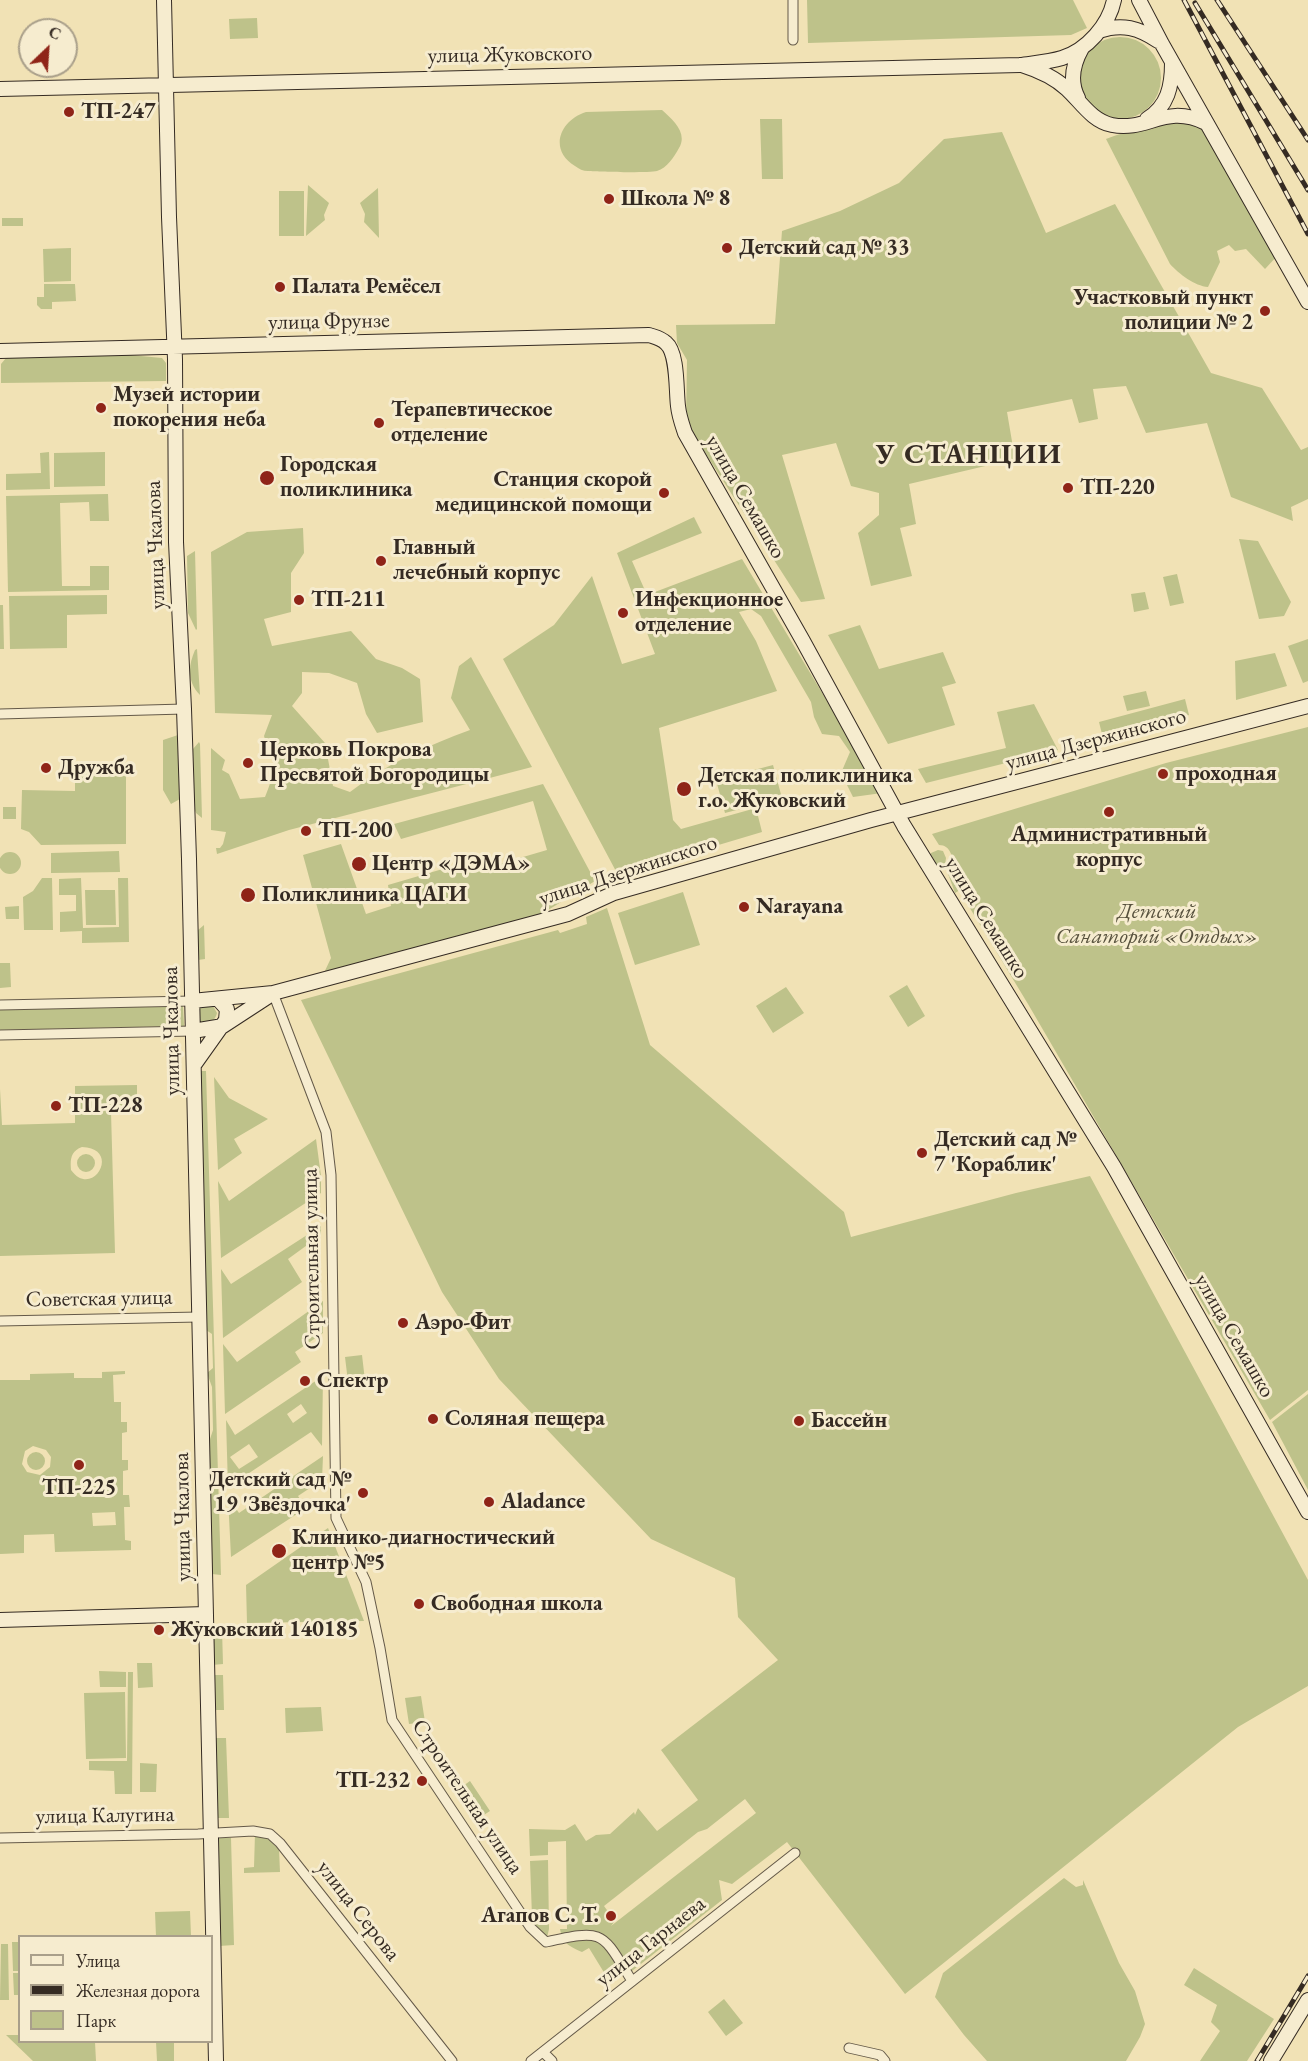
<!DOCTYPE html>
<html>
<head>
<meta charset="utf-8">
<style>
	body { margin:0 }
	#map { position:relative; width:1308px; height:2061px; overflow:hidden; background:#f1e2b5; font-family:"EB Garamond",serif }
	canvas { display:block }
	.legend { position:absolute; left:18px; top:1935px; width:195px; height:108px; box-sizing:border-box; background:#f6eccf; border:2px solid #a99f8a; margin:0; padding:8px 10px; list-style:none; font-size:18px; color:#352b23 }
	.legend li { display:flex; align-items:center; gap:12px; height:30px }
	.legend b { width:30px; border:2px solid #a99f8a }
	.north { position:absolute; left:18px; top:18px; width:60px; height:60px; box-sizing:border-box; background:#f6eccf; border:2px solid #a99f8a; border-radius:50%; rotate:25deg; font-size:16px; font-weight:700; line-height:24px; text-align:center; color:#352b23 }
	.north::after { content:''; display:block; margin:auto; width:21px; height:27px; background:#8f2418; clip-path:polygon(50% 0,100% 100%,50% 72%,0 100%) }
</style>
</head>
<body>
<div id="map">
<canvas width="1308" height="2061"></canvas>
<ul class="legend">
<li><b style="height:8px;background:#f6eccf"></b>Улица</li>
<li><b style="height:8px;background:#352b23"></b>Железная дорога</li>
<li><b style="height:16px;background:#bec28a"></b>Парк</li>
</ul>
<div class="north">С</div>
</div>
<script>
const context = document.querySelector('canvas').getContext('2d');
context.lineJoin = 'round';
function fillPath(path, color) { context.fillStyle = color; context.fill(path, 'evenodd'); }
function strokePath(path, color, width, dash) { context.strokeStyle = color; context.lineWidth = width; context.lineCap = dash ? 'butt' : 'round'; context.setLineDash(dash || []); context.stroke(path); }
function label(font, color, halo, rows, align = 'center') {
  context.font = font + ' "EB Garamond",serif'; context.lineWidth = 6; context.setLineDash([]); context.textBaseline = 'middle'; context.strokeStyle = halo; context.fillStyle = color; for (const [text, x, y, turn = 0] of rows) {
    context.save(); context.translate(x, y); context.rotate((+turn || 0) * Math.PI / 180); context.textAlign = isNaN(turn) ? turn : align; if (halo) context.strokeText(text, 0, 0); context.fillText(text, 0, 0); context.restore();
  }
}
fillPath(new Path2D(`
	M807,0H1073L1087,28L1071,35L808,43Z
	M257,18L258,38L230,39L229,19Z
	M1079 78a41 41 0 1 1 82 0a41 41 0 1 1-82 0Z
	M662,110C673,120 688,133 679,148C674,157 667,168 657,171C649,173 598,172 588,171C583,171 579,169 575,166C548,150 560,120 586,112Z
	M760,119H782L783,179H762Z
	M1185,122L1205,126L1278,255L1265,269L1246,249L1235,251L1229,245L1217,251L1220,262L1208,287C1195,286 1179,274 1170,264L1106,139C1128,130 1161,124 1185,122Z
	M1002,132L1046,233L1115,204L1211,373L1262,388L1301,450L1308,447V499L1291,507L1293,521L1231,497L1207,423L1146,433L1126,386L1093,389L1098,419L1079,423L1072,399L1007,412L1015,459L909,484L916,524L900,528L912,576L871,586L858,533L879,515V493L851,486L836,443L782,455L825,599L801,602L686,423L687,360L677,343L676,325L775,324L782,231L840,211L899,183L944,139Z
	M308,185L329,203L324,215L325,220L306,236Z
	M378,188L379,238L364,222L365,214L360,203Z
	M279,191H304V236H279Z
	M2,218H23V226H2Z
	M71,248V281L44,282L43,249Z
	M44,284H75L76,301L52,302V309H41L37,305V297H44Z
	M120,354L162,358L166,363V381L1,383V364L6,358Z
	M49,452L50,489L6,490V474L41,473L40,453Z
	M105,452V486L54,487V453Z
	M108,494L109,521H90L89,502L60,503L62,586H90V566H109V590L8,592L6,496Z
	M694,517L702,533L632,561L647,595L742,559L882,793L853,797L841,773L850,752L839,736L822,734L814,717L811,702L761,616L751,609L739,612L756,641L777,691L659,728L673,820L681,829L756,808L762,832L618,875L503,659L554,625L592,576L622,664L655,654L617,553Z
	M303,528L304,553L291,573V612L264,619L272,646L351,631L376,659L402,668L420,679L423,722L377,733L366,714L357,683L329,673L302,672V693L292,706L325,743L333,786L350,792C386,764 427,746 470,730L451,698L459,666L471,657L532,767L289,830L217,854L216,848H220L223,844L226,832L211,830V748L225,760L222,770L229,774L240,799L265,797C272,780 276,766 274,748L267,746L264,736L272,715L215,713L211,552L247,532Z
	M1239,539L1258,541L1291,602L1284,616L1259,619Z
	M195,551L197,629L196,630L188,613L187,556Z
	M1177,574L1184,603L1170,606L1163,577Z
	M1145,592L1149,609L1134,612L1131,594Z
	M107,595V614L67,615V648L10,649L9,596Z
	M0,605H3L4,649H0Z
	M860,625L879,669L943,652L956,683L942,687L955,725L888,744L828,635Z
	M1308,639V681L1303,683L1288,646Z
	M197,649L200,695C187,682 188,666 195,650Z
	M1275,653L1287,686L1236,700L1235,661Z
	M1146,691L1150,706L1127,711L1123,696Z
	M1185,699L1189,715L1103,738L1099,722Z
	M1034,704L1058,750L926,783L918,769L1006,748L997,712Z
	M1308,727V1390L1270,1420L1028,1004L968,905L960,890L955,893L947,871L954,869C953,858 951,845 939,845L932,834L1166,763Z
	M178,735L180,799L171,804L163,790V740Z
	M199,742L200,744L202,818L196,813L194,808L193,749Z
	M773,765L782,798L725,813L716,780Z
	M126,773V844L41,845L29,832L21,829L22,790L75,791V774Z
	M543,784L595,881L540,915L323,975L331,958L303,855L341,844L366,914L391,906L388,885L470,861L482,869L547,850L533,801L401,839L394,824Z
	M3,807H16V819H3Z
	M938,850L943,851L946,858L945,865L939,870L929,860L931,853Z
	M119,851L120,872L51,873V853Z
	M-1 863a11 11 0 1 1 22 0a11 11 0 1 1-22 0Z
	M42,878H52L53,930H24L23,897L33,891Z
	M81,878L83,928L119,927L118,878H128L129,942L82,943V931L60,932V912L76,911V895H59V879Z
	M85,890H115L116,925H86Z
	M683,892L700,945L635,965L618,913Z
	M19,906V919H6L5,907Z
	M607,908L650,1045L844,1212L851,1237L1016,1193L1090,1176L1308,1580V1686L1238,1727L905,1994L787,1842L732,1884L719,1880L722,1900L632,1971L628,1965L608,1979L589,1948L582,1952C569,1946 563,1944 560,1929H567L566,1841L548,1842V1855L530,1856L529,1829L565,1830L575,1824L586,1841L596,1835L610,1834L634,1812L635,1815L638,1808L657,1831L698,1800L661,1750L778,1660L738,1617L735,1578L651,1539L499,1379L442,1292L301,1000L558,930L560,933L587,924L586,917ZM745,1799L756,1813L611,1926L615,1921L604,1906L698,1832L707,1829Z
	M204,925L205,959L198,960L197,931Z
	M0,963H10L11,987L0,988Z
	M907,985L925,1016L908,1027L889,996Z
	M786,987L804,1013L773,1033L756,1006Z
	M212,1004L217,1013C215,1022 207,1026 199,1021L197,1007Z
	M183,1005L184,1026L0,1030V1010Z
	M199,1071H206L221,1575L212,1574L209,1442L213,1430L212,1387L207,1373L213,1368L212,1334L206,1330Z
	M214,1077L229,1098L268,1119L234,1139L242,1153L218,1170Z
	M137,1085V1111L111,1112L115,1253L0,1256V1089L2,1125L75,1123V1086ZM82,1147C122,1148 93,1200 71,1170C70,1159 71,1151 82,1147Z
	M316,1139L321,1176V1193L221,1258L218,1181L229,1201Z
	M77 1163a9 9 0 1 1 18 0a9 9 0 1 1-18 0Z
	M321,1226V1235L288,1259L302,1282L223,1338L221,1269L231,1284Z
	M323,1301V1333L295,1352L301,1362L225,1414L223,1344L237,1362Z
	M362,1355L366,1389L349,1390L345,1357Z
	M125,1371V1374L113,1375L114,1402H121V1422H127V1432L122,1433V1460H128V1470L123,1471V1495H129L130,1507H124L125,1540L131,1541V1550L55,1552L54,1534L24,1535V1553L0,1554V1380H30V1374L74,1373V1378H102V1372ZM33,1446L46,1450L51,1457L50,1467L40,1475L27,1472L22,1464L25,1451ZM115,1512L116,1525L93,1526L92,1513Z
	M323,1376L322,1446L311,1432L228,1487L226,1420L235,1435ZM301,1404L307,1413L293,1423L287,1414ZM249,1444L258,1457L239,1469L230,1457Z
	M1308,1394V1490L1272,1422Z
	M27 1461a9 9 0 1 1 18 0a9 9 0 1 1-18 0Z
	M323,1456L322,1480L298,1496L306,1508L231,1557L228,1497L239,1513Z
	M328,1528L364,1621L247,1623L246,1585Z
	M211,1629H222L223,1664L212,1665Z
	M137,1663H152L153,1687L138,1688Z
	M99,1671L126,1672V1687H100Z
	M128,1672H133L132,1794H115L114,1771L89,1770V1761H127Z
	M214,1675H223L224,1710H213Z
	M125,1692L126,1758L86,1759L84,1693Z
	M421,1696L425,1722L409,1724L405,1698Z
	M321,1707L323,1731L286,1733L285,1708Z
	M214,1738H226L229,1818H216Z
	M140,1763L157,1764L156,1792H140Z
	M470,1781L490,1811L476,1820L456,1791Z
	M255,1834L266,1836L279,1849L280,1872L244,1873V1868L254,1867Z
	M216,1837L231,1838L234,1945L219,1946Z
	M548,1860L549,1929L546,1942L526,1920L532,1917L530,1861Z
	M1064,1878L1076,1887L1083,1885V1880L1119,1963L1135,1991L1145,2024L1140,2037L1126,2061H987L964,2035L935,1997L943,1973Z
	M190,1911L191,1936H156L155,1912Z
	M19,1942V1971H13L12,1942Z
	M1,1944H8L9,2000H0Z
	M1194,1968L1274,2019L1247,2061H1200L1220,2031L1211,2022L1217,2005L1184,1985Z
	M13,1973H19V1995H14Z
	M724,1999L743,2023L726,2036L708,2012Z
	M6,2035H19L20,2042H95L96,2061H33Z
	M156,2042H174V2061H157Z`), '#bec28a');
const street = new Path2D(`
	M793,0V40
	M0,714L184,709
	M273,993L326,1132L331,1175L336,1518L366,1582L380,1648L392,1720L530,1927L546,1942C605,1929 601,1931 632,1981
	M0,1005L192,1001
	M0,1035L193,1031
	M0,1321L199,1317
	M0,1838L198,1834L253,1831L270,1834L280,1843L452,2061
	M849,2048L880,2055L885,2061
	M543,2052L552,2061
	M531,2061L795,1853`);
const secondary = new Path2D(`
	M164,0L169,217L175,359L176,542L184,709L189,859L216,2061
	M1139,0L1162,44L1308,302
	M1099,31C1122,23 1139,28 1158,41
	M1022,65C1038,70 1054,77 1067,89C1081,102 1092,121 1112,125C1148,132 1165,103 1206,123
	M0,89L1020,65C1034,63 1049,62 1062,58C1087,50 1109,25 1114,0
	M1078,98C1069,81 1073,64 1082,48
	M1147,119C1168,106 1172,86 1172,63
	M0,351L649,335C655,337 661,338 666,343C678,353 676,390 678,406C679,416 682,424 685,433L803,641L904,826L1114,1167L1308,1512
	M192,1001L273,993L568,914L614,893L871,820L1308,706
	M193,1031L223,1026L269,996
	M194,1065L226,1020L227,1009L218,999
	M0,1620L206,1614
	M1271,2061L1308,2000`);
strokePath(street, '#645948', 11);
strokePath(secondary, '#352b23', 16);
strokePath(street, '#f6eccf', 9);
strokePath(secondary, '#f6eccf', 14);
const rail = new Path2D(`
	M1184,0L1308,234
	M1217,0L1308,140
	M1195,3L1308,190
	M1257,2061L1308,1976`);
strokePath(rail, '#352b23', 5);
strokePath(rail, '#f6eccf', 3, [9]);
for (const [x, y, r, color] of [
	[69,112,6,"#8f2418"],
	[609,199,6,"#8f2418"],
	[727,248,6,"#8f2418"],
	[280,287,6,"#8f2418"],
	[1265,311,6,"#8f2418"],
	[101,408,6,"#8f2418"],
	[379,423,6,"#8f2418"],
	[267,478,8,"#8f2418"],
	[1068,488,6,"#8f2418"],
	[664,493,6,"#8f2418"],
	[381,561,6,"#8f2418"],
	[299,600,6,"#8f2418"],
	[623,613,6,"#8f2418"],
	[248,763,6,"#8f2418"],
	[46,768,6,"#8f2418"],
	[1163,774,6,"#8f2418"],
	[684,789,8,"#8f2418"],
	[1109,812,6,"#8f2418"],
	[306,831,6,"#8f2418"],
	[359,864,8,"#8f2418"],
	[248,895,8,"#8f2418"],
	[744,907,6,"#8f2418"],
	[56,1106,6,"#8f2418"],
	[922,1153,6,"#8f2418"],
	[403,1323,6,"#8f2418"],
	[305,1381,6,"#8f2418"],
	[433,1419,6,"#8f2418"],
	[799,1421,6,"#8f2418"],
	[79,1465,6,"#8f2418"],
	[363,1493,6,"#8f2418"],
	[489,1502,6,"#8f2418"],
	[279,1551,8,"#8f2418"],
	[419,1604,6,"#8f2418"],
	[159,1630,6,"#8f2418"],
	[422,1781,6,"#8f2418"],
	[611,1916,6,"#8f2418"]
]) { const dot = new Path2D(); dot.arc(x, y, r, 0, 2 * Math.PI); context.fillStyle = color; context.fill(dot); strokePath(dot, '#f6eccf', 2); }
label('22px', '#352b23', '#f6eccf', [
	["улица Жуковского",510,55,-1],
	["улица Фрунзе",329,322,-1],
	["улица Семашко",745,497,60],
	["улица Чкалова",156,545,-92],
	["улица Дзержинского",1096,740,-15],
	["улица Дзержинского",628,871,-18],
	["улица Семашко",986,918,58],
	["улица Чкалова",172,1031,-91],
	["Строительная улица",312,1259,-91],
	["Советская улица",99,1299,-1],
	["улица Семашко",1234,1336,60],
	["улица Чкалова",183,1517,-91],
	["Строительная улица",467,1797,56],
	["улица Калугина",105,1816,-1],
	["улица Серова",358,1911,52],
	["улица Гарнаева",651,1942,-38]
]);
label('bold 22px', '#352b23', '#f6eccf', [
	["ТП-247",81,112],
	["Школа № 8",621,199],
	["Детский сад № 33",739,248],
	["Палата Ремёсел",292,287],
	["Участковый пункт",1253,298,"right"],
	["полиции № 2",1253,323,"right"],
	["Музей истории",113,395],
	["покорения неба",113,420],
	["Терапевтическое",391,410],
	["отделение",391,435],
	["Городская",280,465],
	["поликлиника",280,490],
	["Станция скорой",652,480,"right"],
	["медицинской помощи",652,505,"right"],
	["ТП-220",1080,488],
	["Главный",393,548],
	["лечебный корпус",393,573],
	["ТП-211",311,600],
	["Инфекционное",635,600],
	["отделение",635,625],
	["Церковь Покрова",260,750],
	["Пресвятой Богородицы",260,775],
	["Дружба",58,768],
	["проходная",1175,774],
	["Детская поликлиника",698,776],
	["г.о. Жуковский",698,801],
	["ТП-200",318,831],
	["Административный",1109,835,"center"],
	["корпус",1109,860,"center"],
	["Центр «ДЭМА»",372,864],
	["Поликлиника ЦАГИ",262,895],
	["Narayana",756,907],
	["ТП-228",68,1106],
	["Детский сад №",934,1140],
	["7 'Кораблик'",934,1165],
	["Аэро-Фит",415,1323],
	["Спектр",317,1381],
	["Соляная пещера",445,1419],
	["Бассейн",811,1421],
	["Детский сад №",351,1480,"right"],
	["19 'Звёздочка'",351,1505,"right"],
	["ТП-225",79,1488,"center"],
	["Aladance",501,1502],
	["Клинико-диагностический",292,1538],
	["центр №5",292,1563],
	["Свободная школа",431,1604],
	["Жуковский 140185",171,1630],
	["ТП-232",410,1781,"right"],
	["Агапов С. Т.",599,1916,"right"]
], 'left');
label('italic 22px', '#57513d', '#f6eccf', [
	["Детский",1157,912],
	["Санаторий «Отдых»",1157,937]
]);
context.letterSpacing = '1.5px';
label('bold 28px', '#352b23', '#f6eccf', [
	["У СТАНЦИИ",969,455]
]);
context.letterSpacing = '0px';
</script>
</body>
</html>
